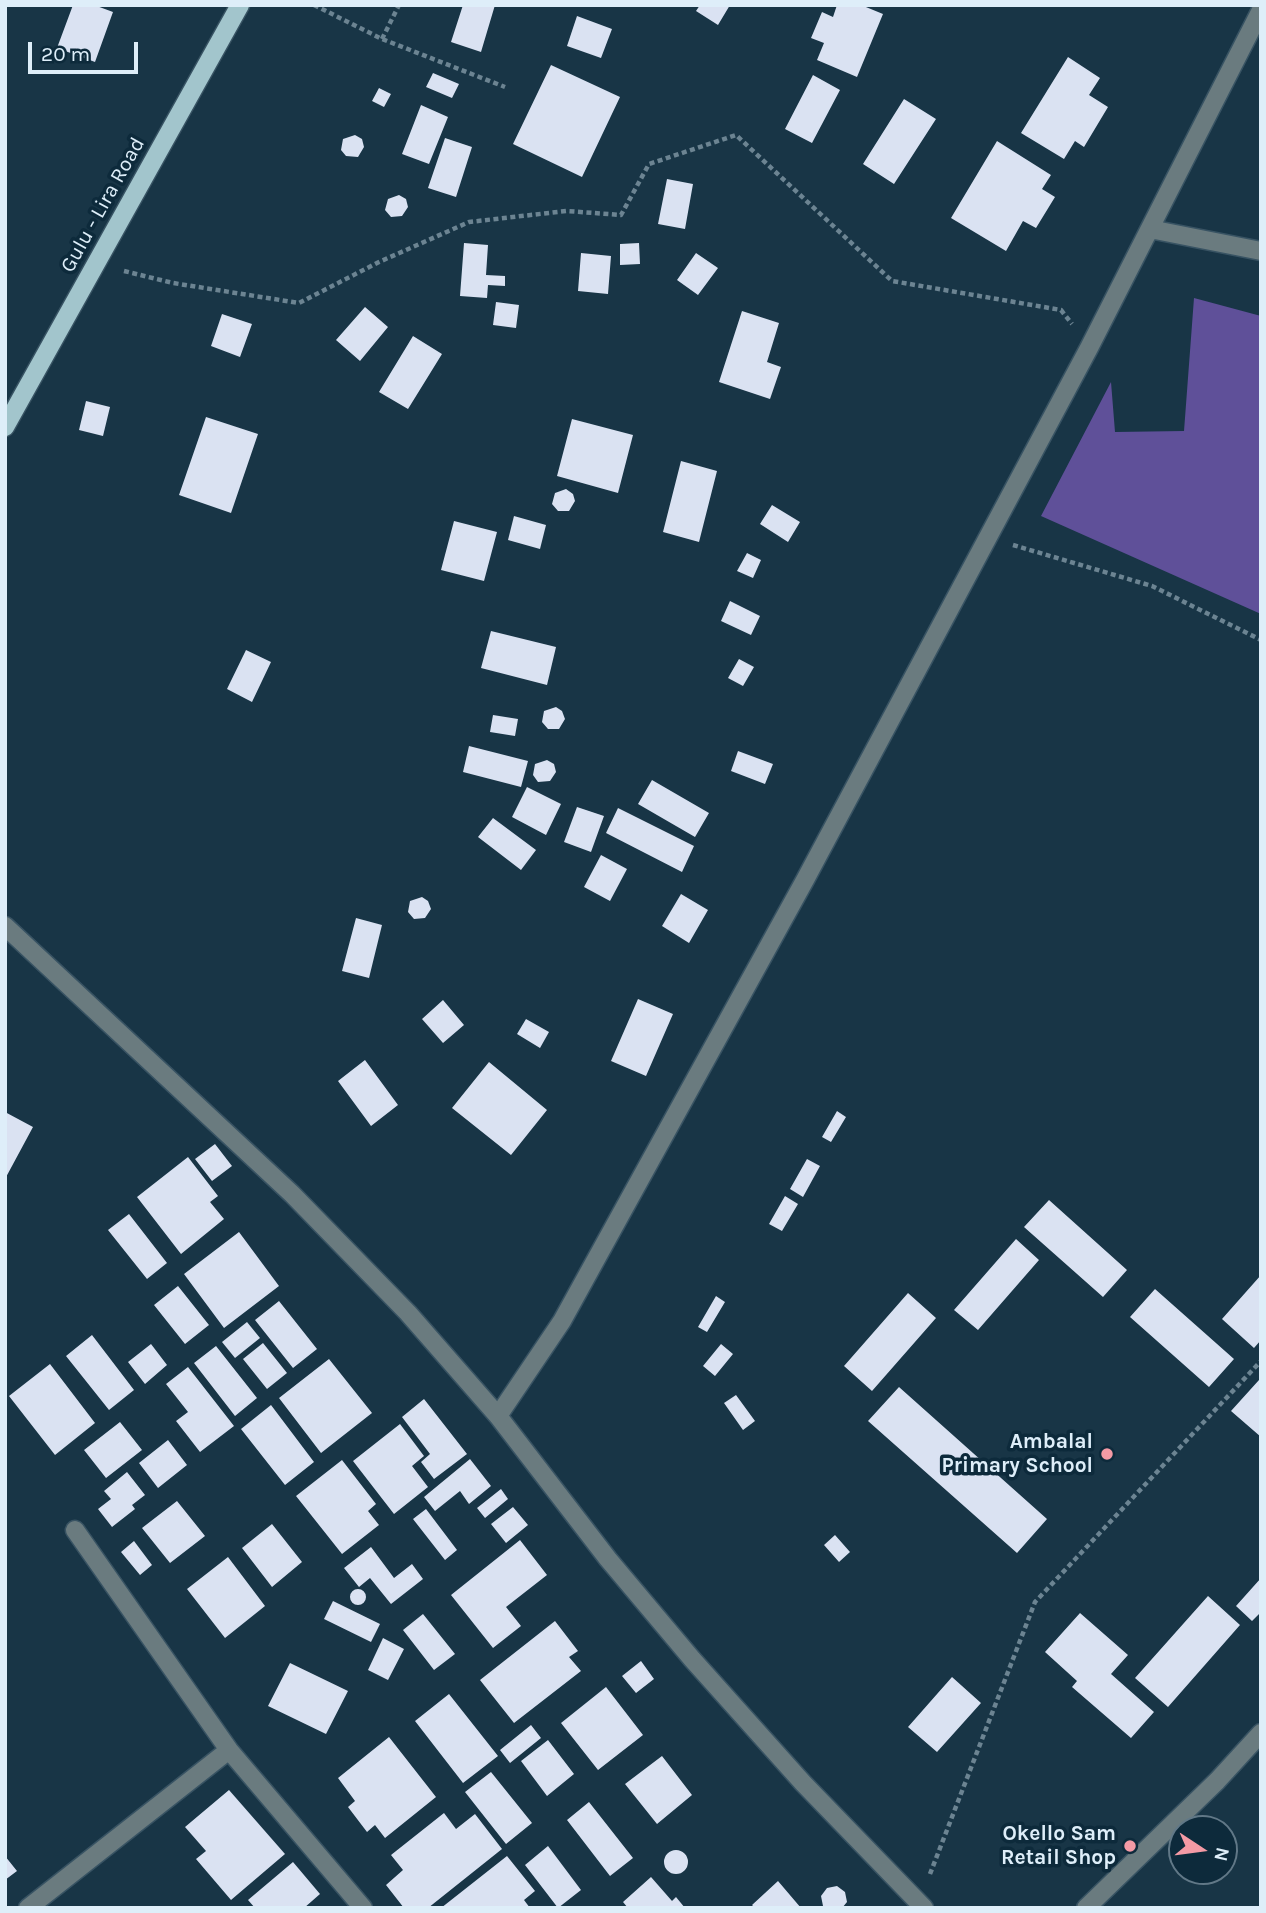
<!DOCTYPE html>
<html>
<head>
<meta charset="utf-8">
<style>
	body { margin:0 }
	#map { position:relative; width:1266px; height:1913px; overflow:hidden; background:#183546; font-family:Karla,sans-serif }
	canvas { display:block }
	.frame { position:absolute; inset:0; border:7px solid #deeef9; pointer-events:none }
	.north { position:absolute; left:1168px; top:1815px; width:70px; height:70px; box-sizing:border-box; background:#0d2a3b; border:2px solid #617887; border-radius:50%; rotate:103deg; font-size:19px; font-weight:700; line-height:28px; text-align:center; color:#deeef9 }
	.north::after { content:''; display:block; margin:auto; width:24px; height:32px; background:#f49aa5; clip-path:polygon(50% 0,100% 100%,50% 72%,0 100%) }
	.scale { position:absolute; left:28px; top:42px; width:110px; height:32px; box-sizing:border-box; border:4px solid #deeef9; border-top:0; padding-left:9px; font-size:21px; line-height:24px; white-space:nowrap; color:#deeef9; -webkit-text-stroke:5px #0d2a3b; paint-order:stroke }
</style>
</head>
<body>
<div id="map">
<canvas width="1266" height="1913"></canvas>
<div class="frame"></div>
<div class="north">N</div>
<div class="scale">20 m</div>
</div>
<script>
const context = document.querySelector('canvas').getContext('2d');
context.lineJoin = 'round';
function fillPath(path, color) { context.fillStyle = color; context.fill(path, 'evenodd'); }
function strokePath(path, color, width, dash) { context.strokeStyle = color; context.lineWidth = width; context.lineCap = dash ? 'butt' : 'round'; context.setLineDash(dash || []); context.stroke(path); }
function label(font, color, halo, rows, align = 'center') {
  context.font = font + ' Karla,sans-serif'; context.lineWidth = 7; context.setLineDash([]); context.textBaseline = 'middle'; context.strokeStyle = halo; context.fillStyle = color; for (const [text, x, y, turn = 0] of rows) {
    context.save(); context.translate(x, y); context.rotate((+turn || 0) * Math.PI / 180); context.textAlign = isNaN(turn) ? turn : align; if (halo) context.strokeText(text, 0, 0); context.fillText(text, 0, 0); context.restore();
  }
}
fillPath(new Path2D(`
	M1194,298L1261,316V614L1041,516L1111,382L1115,432L1184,431Z`), '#5f5099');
fillPath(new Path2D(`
	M73,5H94L113,12L95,62L57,48Z
	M463,5H495L481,52L451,42Z
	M700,5H730L718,25L696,11Z
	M837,5H861L883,14L857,77L817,60L824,43L811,38L822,12L833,17Z
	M577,16L612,29L601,58L567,46Z
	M1068,57L1100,78L1089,95L1108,107L1084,147L1075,141L1064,159L1021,133Z
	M551,65L620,97L582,177L513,144Z
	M433,73L459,84L452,98L426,87Z
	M813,75L840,90L812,143L785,129Z
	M379,88L391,94L384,107L372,101Z
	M904,99L936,119L894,184L863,164Z
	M421,105L448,117L429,164L402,154Z
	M355,135L362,139L364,147L358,157L346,156L341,150L343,139Z
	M445,138L472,147L456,197L428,188Z
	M997,141L1051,175L1042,189L1055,197L1036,228L1023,221L1006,251L951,218Z
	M667,179L693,184L685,229L658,224Z
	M399,195L406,199L408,207L402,216L391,217L385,210L388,199Z
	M464,243L488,245L486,275L505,276V286L488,285L487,298L460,296Z
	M639,243L640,264L620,265V244Z
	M581,253L611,256L608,294L578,291Z
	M696,253L718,268L698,295L677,280Z
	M496,302L519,305L516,328L493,325Z
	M365,307L388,327L360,361L336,340Z
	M742,311L779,323L767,362L781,367L770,399L719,382Z
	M222,314L252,324L240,357L211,346Z
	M413,336L442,354L408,409L379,392Z
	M86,401L110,407L103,436L79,430Z
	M206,417L258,434L231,513L179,495Z
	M572,419L633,435L618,493L557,476Z
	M681,461L717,471L699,542L663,532Z
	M566,489L573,494L575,501L569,511H558L552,504L555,493Z
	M772,505L800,522L788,542L760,524Z
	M514,516L546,525L540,549L508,540Z
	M454,521L497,532L484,581L441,570Z
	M747,553L761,560L753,578L737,571Z
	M730,601L760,616L751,635L721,621Z
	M491,631L556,647L547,685L481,668Z
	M246,650L271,662L252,702L227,689Z
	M739,659L754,667L743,686L728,678Z
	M556,707L562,711L565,719L559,729H548L542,722L544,711Z
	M493,715L518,719L515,736L490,732Z
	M469,746L528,761L521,787L463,772Z
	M738,751L773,764L765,784L731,771Z
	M547,760L554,764L556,772L550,781L538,782L533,775L535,764Z
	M652,780L709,813L695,837L638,804Z
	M527,787L561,804L546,835L512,817Z
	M577,807L604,816L591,852L564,842Z
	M618,808L694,846L682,872L606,833Z
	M493,818L536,850L521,870L478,837Z
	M601,855L627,869L610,901L584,887Z
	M681,894L708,910L689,943L662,926Z
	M422,897L428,901L431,909L425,918L414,919L408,912L410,901Z
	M356,918L382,925L369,978L342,971Z
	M638,999L673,1014L646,1076L611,1061Z
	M443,1000L464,1025L443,1043L422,1019Z
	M526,1019L549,1032L540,1048L517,1034Z
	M365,1060L398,1105L371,1126L338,1081Z
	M489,1062L547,1110L511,1155L452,1108Z
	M837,1111L846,1117L831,1142L822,1137Z
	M5,1112L33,1127L5,1179Z
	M215,1144L232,1166L212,1181L195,1159Z
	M188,1157L218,1196L210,1202L224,1219L181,1254L137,1197Z
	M807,1159L820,1166L803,1197L790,1189Z
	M785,1196L798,1204L782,1231L769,1224Z
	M1049,1200L1127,1270L1103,1297L1024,1227Z
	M129,1214L167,1263L147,1279L108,1230Z
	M239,1232L279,1286L224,1328L184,1274Z
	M1016,1239L1039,1260L978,1330L954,1310Z
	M1261,1275V1340L1254,1348L1222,1319Z
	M178,1286L209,1325L185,1344L154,1305Z
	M1155,1289L1234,1359L1209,1387L1130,1317Z
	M908,1293L936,1318L872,1391L844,1366Z
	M716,1296L725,1302L707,1332L698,1327Z
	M279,1301L317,1349L293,1368L255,1320Z
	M247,1322L260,1338L235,1358L222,1342Z
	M92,1335L134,1390L109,1410L66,1356Z
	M263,1343L287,1373L267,1389L243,1359Z
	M151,1344L167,1365L145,1384L128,1362Z
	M721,1344L733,1354L715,1376L703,1366Z
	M216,1346L257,1398L235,1416L194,1363Z
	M329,1359L372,1413L321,1453L279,1398Z
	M50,1364L95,1423L55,1455L9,1396Z
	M188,1367L234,1426L200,1452L176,1421L188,1412L166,1384Z
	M1259,1380L1261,1381V1437L1231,1411Z
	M899,1387L1047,1519L1017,1553L868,1421Z
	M736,1395L755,1421L743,1430L724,1403Z
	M424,1399L467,1454L434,1479L421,1462L430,1454L402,1417Z
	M271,1405L314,1462L285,1485L241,1429Z
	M120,1422L142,1450L106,1478L84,1450Z
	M400,1424L424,1456L412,1466L428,1487L394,1514L353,1461Z
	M168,1440L187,1465L158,1488L139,1463Z
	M470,1459L491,1486L469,1504L460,1491L435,1511L424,1497Z
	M342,1460L376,1504L368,1511L379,1525L342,1554L296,1496Z
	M127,1472L145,1495L132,1505L135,1509L112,1527L98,1509L111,1499L104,1491Z
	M501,1489L508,1499L485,1518L477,1508Z
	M177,1501L205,1536L170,1563L142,1528Z
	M513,1507L528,1525L506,1543L491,1524Z
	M426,1509L457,1550L445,1560L413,1519Z
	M272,1524L302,1562L272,1587L242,1548Z
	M835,1535L850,1552L839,1562L824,1545Z
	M520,1540L547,1575L506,1607L521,1626L493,1648L451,1595Z
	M134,1541L152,1565L140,1575L121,1552Z
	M371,1547L394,1578L412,1564L423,1579L391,1604L370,1578L359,1587L344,1568Z
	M228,1557L265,1606L225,1638L187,1589Z
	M1261,1578V1612L1252,1621L1236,1606Z
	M350 1597a8 8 0 1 1 16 0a8 8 0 1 1-16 0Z
	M1208,1596L1240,1625L1168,1707L1135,1678Z
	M333,1601L380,1624L371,1642L324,1619Z
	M1080,1613L1128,1655L1111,1674L1154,1712L1131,1738L1072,1687L1077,1681L1045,1652Z
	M423,1614L455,1654L434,1670L403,1630Z
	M555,1621L578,1651L569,1657L581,1671L514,1723L480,1680Z
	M383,1638L404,1649L388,1680L368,1670Z
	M641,1661L654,1679L636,1693L622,1676Z
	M290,1663L348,1691L326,1734L268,1706Z
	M952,1677L981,1703L937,1752L908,1727Z
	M606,1687L643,1735L598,1770L561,1723Z
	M449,1694L498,1756L463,1783L415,1721Z
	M531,1725L541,1738L510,1763L500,1750Z
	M389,1737L436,1797L385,1838L375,1825L367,1832L348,1807L355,1801L338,1778Z
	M548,1740L574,1774L547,1796L521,1761Z
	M662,1756L692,1795L657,1824L625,1784Z
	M491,1772L532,1823L506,1844L465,1792Z
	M229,1790L285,1854L231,1900L196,1859L206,1851L185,1827Z
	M589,1802L633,1858L610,1876L567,1820Z
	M444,1813L456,1829L475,1814L502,1849L428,1908H404L386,1885L403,1870L391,1855Z
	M548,1846L581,1890L558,1908L525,1865Z
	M664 1862a12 12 0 1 1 24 0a12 12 0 1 1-24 0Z
	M5,1856L17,1871L5,1880Z
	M507,1856L535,1891L524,1900L530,1908H441Z
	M293,1862L320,1894L304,1908H255L248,1900Z
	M651,1877L672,1901L676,1897L685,1908H628L623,1902Z
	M778,1881L801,1908H755L752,1905Z
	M837,1886L845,1892L847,1902L842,1908H826L823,1906L821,1896L827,1888Z`), '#dae2f2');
const minor = new Path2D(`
	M1150,229L1261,251
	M5,926L292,1194L408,1313L498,1416L608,1559L692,1659L803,1783L924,1908
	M498,1416L562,1321L805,880L1089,348L1261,10
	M75,1530L229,1750L363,1908
	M28,1908L229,1750
	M1086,1908L1217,1781L1261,1733`);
const major = new Path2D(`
	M5,427L240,5`);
strokePath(minor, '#385363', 21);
strokePath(major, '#385363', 21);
strokePath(new Path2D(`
	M314,5L382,39L505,87
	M382,39L399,5
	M124,271L173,283L299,303L379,262L469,222L566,211L621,215L649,164L736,135L892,281L1061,310L1072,324
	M1013,545L1152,586L1261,640
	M930,1874L1035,1602L1261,1361`), '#6c8492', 4.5, [5, 3.5]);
strokePath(minor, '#6a7b7f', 18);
strokePath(major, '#a2c5cc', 18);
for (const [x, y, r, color] of [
	[1107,1454,7,"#f49aa5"],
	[1130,1846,7,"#f49aa5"]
]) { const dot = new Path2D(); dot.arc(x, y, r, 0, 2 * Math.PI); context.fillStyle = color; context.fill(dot); strokePath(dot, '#0d2a3b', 2.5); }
label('21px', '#deeef9', '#0d2a3b', [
	["Gulu - Lira Road",103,205,-61]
]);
label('bold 21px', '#deeef9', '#0d2a3b', [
	["Ambalal",1093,1442],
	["Primary School",1093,1466],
	["Okello Sam",1116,1834],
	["Retail Shop",1116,1858]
], 'right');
</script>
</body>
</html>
